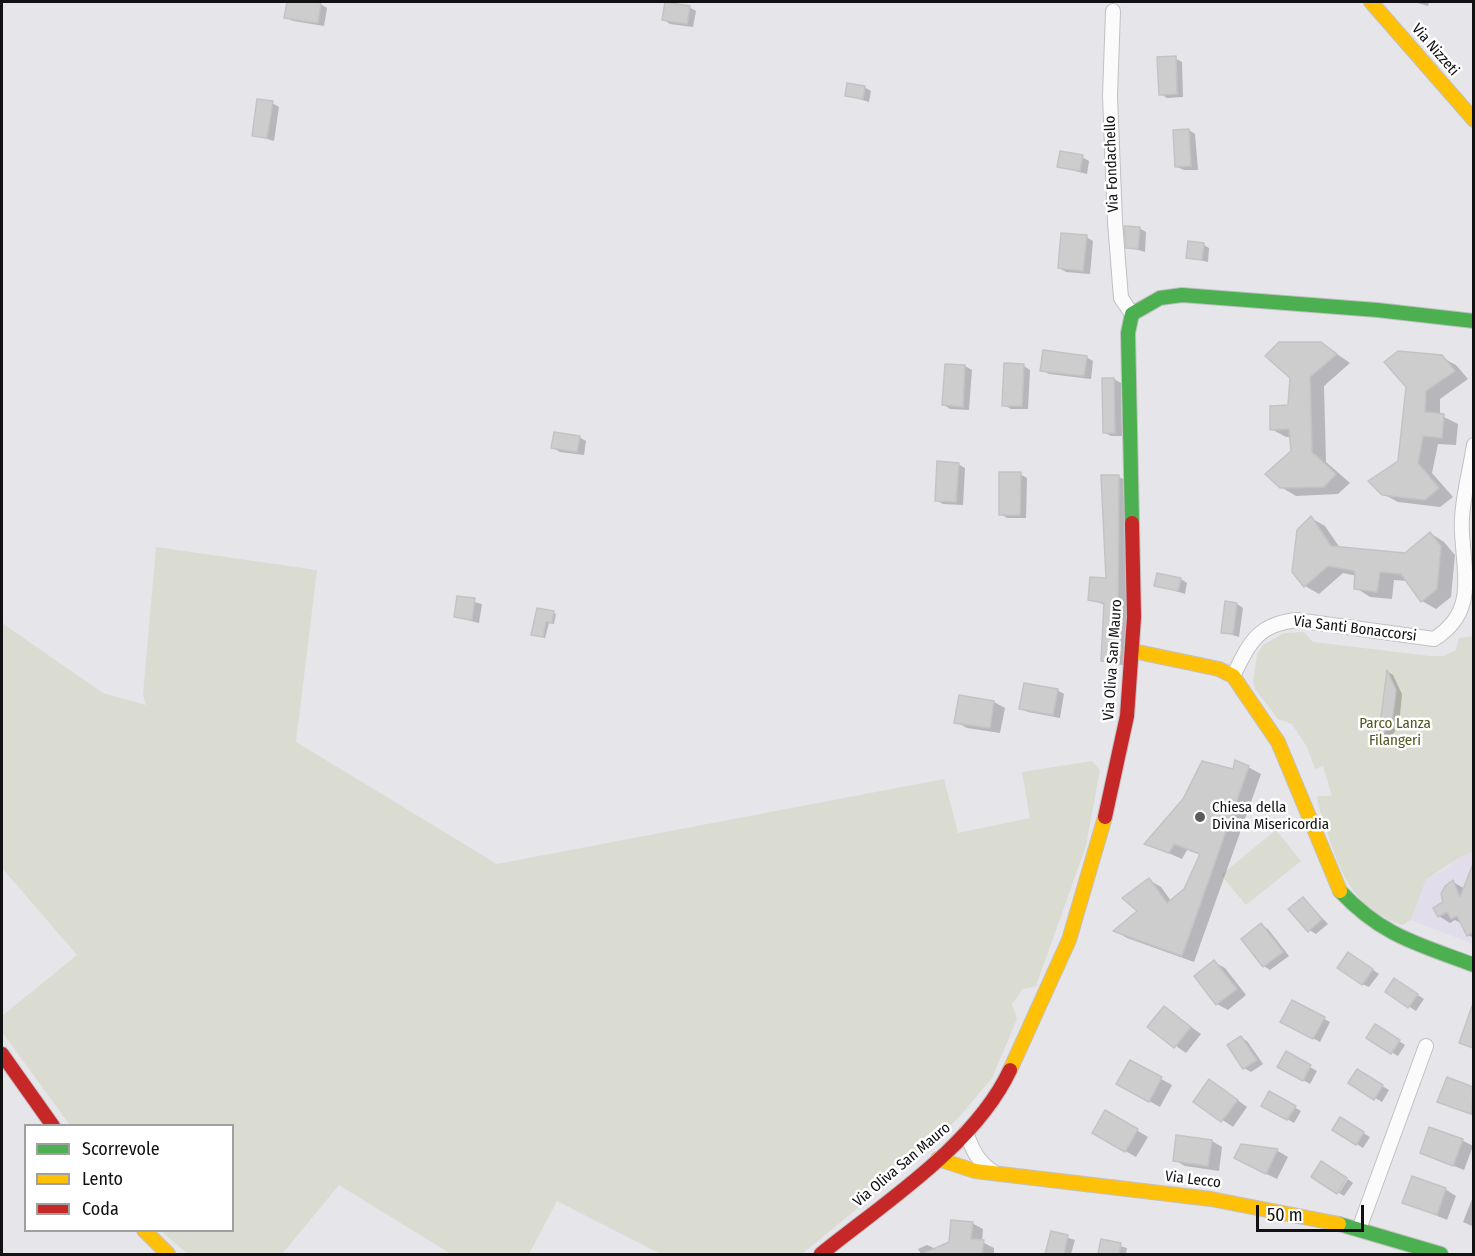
<!DOCTYPE html>
<html>
<head>
<meta charset="utf-8">
<style>
	body { margin:0 }
	#map { position:relative; width:1475px; height:1256px; overflow:hidden; background:#e5e5ea; font-family:"Fira Sans Condensed",sans-serif }
	canvas { display:block }
	.frame { position:absolute; inset:0; border:3px solid #111114; pointer-events:none }
	.legend { position:absolute; left:24px; top:1124px; width:210px; height:108px; box-sizing:border-box; background:#fff; border:2px solid #a0a0a1; margin:0; padding:8px 10px; list-style:none; font-size:18px; color:#111114 }
	.legend li { display:flex; align-items:center; gap:12px; height:30px }
	.legend b { width:30px; border:2px solid #a0a0a1 }
	.scale { position:absolute; left:1256px; top:1205px; width:108px; height:27px; box-sizing:border-box; border:3px solid #111114; border-top:0; padding-left:8px; font-size:18px; line-height:21px; white-space:nowrap; color:#111114; -webkit-text-stroke:4px #fff; paint-order:stroke }
</style>
</head>
<body>
<div id="map">
<canvas width="1475" height="1256"></canvas>
<div class="frame"></div>
<ul class="legend">
<li><b style="height:8px;background:#4caf50"></b>Scorrevole</li>
<li><b style="height:8px;background:#ffc107"></b>Lento</li>
<li><b style="height:8px;background:#c62828"></b>Coda</li>
</ul>
<div class="scale">50 m</div>
</div>
<script>
const context = document.querySelector('canvas').getContext('2d');
context.lineJoin = 'round';
function fillPath(path, color) { context.fillStyle = color; context.fill(path, 'evenodd'); }
function strokePath(path, color, width, dash) { context.strokeStyle = color; context.lineWidth = width; context.lineCap = dash ? 'butt' : 'round'; context.setLineDash(dash || []); context.stroke(path); }
function label(font, color, halo, rows, align = 'center') {
  context.font = font + ' "Fira Sans Condensed",sans-serif'; context.lineWidth = 5; context.setLineDash([]); context.textBaseline = 'middle'; context.strokeStyle = halo; context.fillStyle = color; for (const [text, x, y, turn = 0] of rows) {
    context.save(); context.translate(x, y); context.rotate((+turn || 0) * Math.PI / 180); context.textAlign = isNaN(turn) ? turn : align; if (halo) context.strokeText(text, 0, 0); context.fillText(text, 0, 0); context.restore();
  }
}
fillPath(new Path2D(`
	M1473,852V944L1411,920L1426,879L1447,869L1456,858Z`), '#e1ddeb');
fillPath(new Path2D(`
	M156,547L317,570L296,742L497,864L944,779L958,833L1030,818L1022,772L1092,761L1100,770L1086,846L1036,986L1023,989L1012,1004L1017,1019L992,1078L959,1117L910,1166L897,1168L893,1179L802,1254H661L557,1201L529,1254H451L339,1185L282,1254H188L161,1231L232,1230V1126L70,1125L2,1032V1016L77,955L2,868V623L103,693L146,705L143,695Z
	M1304,632L1313,642L1430,656H1444L1456,650L1459,638L1473,636V852C1458,855 1442,871 1426,879L1411,920L1402,925C1343,904 1337,859 1318,804L1317,796H1332L1323,766L1315,769L1307,747L1292,724L1278,719L1255,689L1253,681L1257,655L1263,645L1284,633Z
	M1276,830L1301,861L1246,905L1221,875Z`), '#dadcd2');
fillPath(new Path2D(`
	M288,2L320,4L327,8L324,26L293,21L286,18Z
	M1414,2H1429L1428,6Z
	M689,7L696,11L693,27L670,24L664,20Z
	M1175,58L1182,62L1183,97L1167,98L1161,94Z
	M864,87L871,91L869,102L846,95Z
	M272,103L279,107L274,141L254,135Z
	M1189,130L1195,134L1198,170H1184L1177,167Z
	M1082,157L1089,161L1087,174L1059,167Z
	M1139,228L1146,232L1145,252L1128,247Z
	M1086,237L1093,241L1090,274L1066,272L1059,268Z
	M1204,245L1209,248L1208,262L1187,257Z
	M1321,343L1350,363L1324,386L1326,462L1350,483L1338,494L1296,496L1281,487L1293,452L1291,437H1286L1271,429L1289,407Z
	M1086,357L1093,361L1091,379L1049,374L1042,370Z
	M1441,357L1456,365L1468,379L1440,399V415L1458,424L1456,445L1438,444L1432,473L1453,497L1440,507L1398,502L1383,494L1400,462L1407,386Z
	M946,365L965,366L972,370L969,410L950,409L944,405Z
	M1024,366L1030,370L1028,409H1011L1004,405Z
	M1114,379L1121,383L1122,436H1111L1104,432Z
	M579,437L586,441L584,455L560,452L553,448Z
	M958,464L965,468L963,505L943,504L936,500Z
	M1020,474L1027,478L1026,518H1007L1001,514Z
	M1119,477L1125,480L1128,613L1125,665L1109,664L1103,660L1106,605L1090,600L1107,580Z
	M1311,518L1325,526L1340,548L1406,554L1430,533L1444,542L1455,555L1451,597L1436,609L1422,601L1408,581L1394,580L1392,599L1370,597L1356,588L1357,576L1343,573L1319,594L1305,586Z
	M1181,579L1187,583L1185,594L1156,585Z
	M458,598L482,604L479,623L455,617Z
	M1237,604L1243,608L1239,637L1222,632Z
	M554,613L556,614L554,624L549,623L545,638L533,634Z
	M1388,672L1393,675L1402,694L1399,726L1386,743L1380,740Z
	M1057,690L1064,694L1060,718L1028,712L1021,709Z
	M960,697L994,702L1005,708L1000,733L967,728L956,722Z
	M1248,767L1261,774L1194,962L1127,938L1115,931L1139,911L1149,880L1161,887L1171,901L1185,890L1201,855L1187,850L1182,859L1146,843L1234,771Z
	M1471,874L1474,875V938L1468,935L1462,924L1455,920L1450,923L1439,916L1435,908L1444,903L1453,882L1465,889Z
	M1303,898L1328,924L1316,934L1309,930Z
	M1261,925L1268,929L1289,956L1270,970L1264,966Z
	M1355,957L1379,974L1369,987L1362,984Z
	M1214,962L1225,968L1246,995L1228,1010L1217,1004Z
	M1401,984L1424,999L1416,1011L1387,992Z
	M1293,1002L1330,1022L1320,1042L1282,1021Z
	M1164,1008L1201,1034L1186,1053L1149,1027Z
	M1471,1013L1474,1014V1049L1461,1043Z
	M1382,1030L1405,1045L1398,1056L1391,1052Z
	M1241,1038L1247,1041L1263,1064L1251,1072L1244,1068L1229,1045Z
	M1287,1054L1317,1071L1310,1084L1279,1066Z
	M1130,1062L1172,1085L1160,1107L1118,1084Z
	M1357,1071L1389,1090L1382,1102L1350,1083Z
	M1447,1079L1474,1088V1116L1439,1101Z
	M1220,1087L1247,1107L1233,1127L1195,1101Z
	M1270,1093L1301,1111L1294,1123L1263,1105Z
	M1106,1112L1148,1137L1136,1157L1094,1133Z
	M1340,1119L1370,1137L1363,1148L1334,1130Z
	M1462,1140L1473,1146L1464,1170L1422,1153Z
	M1212,1141L1222,1147L1219,1171L1185,1166L1174,1160Z
	M1242,1146L1278,1151L1288,1157L1277,1179L1246,1164Z
	M1348,1179L1353,1183L1344,1196L1339,1193Z
	M1445,1189L1456,1196L1447,1220L1404,1202Z
	M1472,1199L1474,1200V1227L1463,1222Z
	M972,1223L983,1229L982,1242L994,1248V1254H921L918,1249L927,1245L936,1249L951,1243Z
	M1052,1233L1075,1240L1071,1254H1046Z
	M1102,1241L1127,1248L1126,1254H1100Z`), '#0003');
const building = new Path2D(`
	M287,2H321L318,23L284,18Z
	M665,2L690,6L687,24L662,20Z
	M1176,56L1177,94L1159,95L1157,57Z
	M847,83L865,86L863,99L845,96Z
	M257,99L273,101L267,138L252,136Z
	M1189,129L1191,166L1175,167L1173,130Z
	M1060,151L1083,155L1080,171L1057,167Z
	M1124,226L1140,227L1138,249L1126,248Z
	M1061,233L1087,235L1083,271L1058,268Z
	M1188,241L1204,243L1202,260L1186,258Z
	M1279,342H1321L1337,354L1310,377L1312,452L1336,474L1324,487L1280,488L1265,474L1291,451L1289,429L1270,430V406L1288,405L1290,378L1265,356Z
	M1043,350L1087,356L1084,376L1040,371Z
	M1398,351L1442,355L1455,371L1426,391L1425,412L1444,414L1442,438L1423,436L1418,463L1439,488L1425,500L1382,495L1368,481L1398,461L1406,387L1384,362Z
	M1004,363L1024,364L1022,406H1002Z
	M945,364L965,365L963,407L942,405Z
	M1102,378H1114L1115,433H1103Z
	M554,432L580,436L577,452L551,448Z
	M937,461L959,463L956,502L935,501Z
	M999,472H1021L1020,515H999Z
	M1101,475H1119L1118,607L1122,608L1119,663L1101,661L1104,603L1088,600L1090,577L1106,578Z
	M1311,516L1331,546L1405,553L1430,532L1441,546L1437,589L1421,602L1401,574L1380,572L1377,592L1354,589L1355,571L1328,566L1304,587L1292,572L1297,530Z
	M1157,573L1181,578L1178,591L1154,586Z
	M457,596L475,598L472,620L454,617Z
	M1225,601L1237,603L1233,634L1221,633Z
	M537,608L554,611L552,623L546,622L543,637L531,635Z
	M1387,670L1396,690L1392,722L1378,741Z
	M1024,683L1058,689L1053,715L1019,709Z
	M959,695L994,701L990,728L954,723Z
	M1235,760L1249,766L1182,956L1113,931L1137,911L1122,898L1149,878L1167,903L1184,889L1200,854L1174,844L1169,853L1144,844L1183,799L1202,761L1233,769Z
	M1473,864V935L1472,933L1467,936L1457,916L1451,919L1447,912L1438,917L1433,908L1443,902L1441,894L1445,886L1453,880L1460,897Z
	M1303,897L1322,919L1308,932L1288,909Z
	M1261,923L1283,952L1263,967L1241,939Z
	M1348,952L1373,969L1362,985L1337,968Z
	M1214,960L1237,989L1216,1005L1194,976Z
	M1394,978L1418,994L1408,1008L1385,992Z
	M1292,1000L1325,1017L1313,1039L1280,1022Z
	M1164,1006L1191,1027L1174,1048L1147,1027Z
	M1472,1006L1473,1007V1048L1459,1043Z
	M1375,1024L1400,1040L1391,1054L1366,1038Z
	M1241,1036L1257,1060L1243,1069L1227,1045Z
	M1286,1051L1311,1065L1303,1081L1277,1067Z
	M1130,1060L1162,1077L1149,1102L1116,1084Z
	M1357,1069L1383,1085L1374,1100L1348,1083Z
	M1447,1077L1473,1087L1471,1114L1437,1102Z
	M1209,1079L1238,1100L1221,1122L1193,1102Z
	M1269,1091L1296,1106L1287,1120L1261,1106Z
	M1105,1110L1138,1129L1125,1152L1092,1133Z
	M1340,1117L1364,1132L1356,1145L1332,1130Z
	M1429,1127L1463,1139L1453,1166L1420,1153Z
	M1176,1135L1212,1140L1208,1166L1173,1161Z
	M1241,1144L1278,1149L1266,1174L1234,1158Z
	M1321,1161L1347,1178L1337,1194L1311,1177Z
	M1412,1176L1446,1188L1437,1215L1402,1203Z
	M951,1220L973,1222L971,1239L984,1240L982,1254H922L949,1242Z
	M1051,1231L1068,1235L1064,1254H1045Z
	M1101,1239L1121,1243L1119,1254H1098Z`);
fillPath(building, '#cecdce');
strokePath(building, '#c4c3c4', 1.5);
const street = new Path2D(`
	M1113,11L1110,96L1115,222L1121,298L1132,314
	M1233,676C1250,643 1256,625 1296,620L1434,639C1475,613 1465,580 1462,533C1460,507 1470,471 1474,445
	M966,1132C972,1149 978,1163 994,1172
	M1359,1229L1426,1046`);
const fast = new Path2D(`
	M1132,523L1128,333L1132,314L1160,298L1182,295L1377,310L1474,321
	M1340,891C1382,936 1418,944 1474,965
	M1339,1224L1441,1254`);
const slow = new Path2D(`
	M1371,2L1474,120
	M1133,651L1219,669L1233,676L1278,742L1340,891
	M1010,1070L1069,940L1105,817
	M938,1159L975,1171L1211,1199L1339,1224
	M144,1230L168,1254`);
const jam = new Path2D(`
	M1105,817L1127,716L1134,617L1132,523
	M2,1054L53,1126
	M821,1254C884,1203 975,1145 1010,1070`);
strokePath(street, '#c1c1c5', 16);
strokePath(fast, '#c1c1c5', 16);
strokePath(slow, '#c1c1c5', 16);
strokePath(jam, '#c1c1c5', 16);
strokePath(street, '#fbfbfc', 14);
strokePath(fast, '#4caf50', 14);
strokePath(slow, '#ffc107', 14);
strokePath(jam, '#c62828', 14);
for (const [x, y, r, color] of [
	[1200,817,6,"#5b5b5f"]
]) { const dot = new Path2D(); dot.arc(x, y, r, 0, 2 * Math.PI); context.fillStyle = color; context.fill(dot); strokePath(dot, '#fff', 2); }
label('15px', '#111114', '#fff', [
	["Via Nizzeti",1435,50,49],
	["Via Fondachello",1112,164,-92],
	["Via Santi Bonaccorsi",1355,629,7],
	["Via Oliva San Mauro",1113,660,-86],
	["Via Oliva San Mauro",902,1165,-40],
	["Via Lecco",1193,1180,7]
]);
label('15px', '#535722', '#fff', [
	["Parco Lanza",1395,724],
	["Filangeri",1395,741]
]);
label('15px', '#111114', '#fff', [
	["Chiesa della",1212,808],
	["Divina Misericordia",1212,825]
], 'left');
</script>
</body>
</html>
